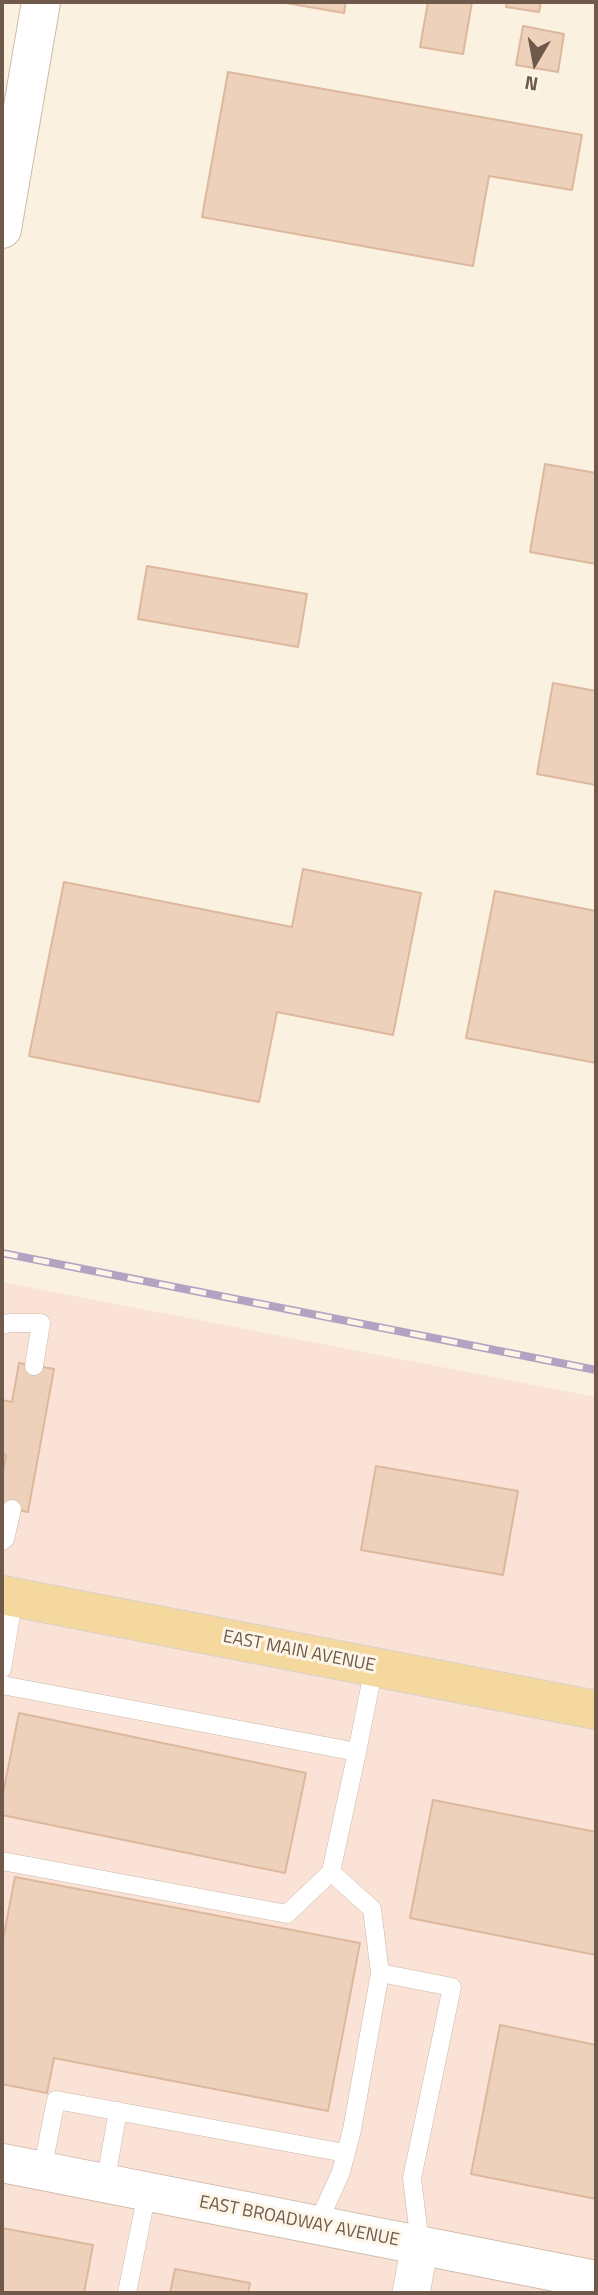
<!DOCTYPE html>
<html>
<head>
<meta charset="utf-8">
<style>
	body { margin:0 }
	#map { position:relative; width:598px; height:2295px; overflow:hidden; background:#faf1e1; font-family:"Titillium Web",sans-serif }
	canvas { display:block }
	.frame { position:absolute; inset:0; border:4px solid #6f594a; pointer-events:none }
	.north { position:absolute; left:500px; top:28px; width:70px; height:70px; -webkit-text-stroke:5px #fdf5e7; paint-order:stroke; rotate:190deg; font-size:19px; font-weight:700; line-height:28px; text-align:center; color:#6f594a }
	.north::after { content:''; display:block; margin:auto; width:24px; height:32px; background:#6f594a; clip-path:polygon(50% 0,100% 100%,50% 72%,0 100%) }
</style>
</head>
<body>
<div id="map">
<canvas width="598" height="2295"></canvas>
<div class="frame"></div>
<div class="north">N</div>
</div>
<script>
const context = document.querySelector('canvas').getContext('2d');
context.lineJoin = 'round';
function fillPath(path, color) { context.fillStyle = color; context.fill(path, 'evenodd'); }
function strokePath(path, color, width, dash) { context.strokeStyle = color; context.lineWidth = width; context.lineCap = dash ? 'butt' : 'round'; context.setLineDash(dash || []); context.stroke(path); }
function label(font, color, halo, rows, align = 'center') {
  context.font = font + ' "Titillium Web",sans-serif'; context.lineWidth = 6; context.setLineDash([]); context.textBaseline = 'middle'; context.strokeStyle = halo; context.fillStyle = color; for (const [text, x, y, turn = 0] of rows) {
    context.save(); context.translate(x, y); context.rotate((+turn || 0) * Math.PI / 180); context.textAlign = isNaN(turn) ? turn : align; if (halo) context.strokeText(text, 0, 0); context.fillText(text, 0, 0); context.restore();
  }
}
fillPath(new Path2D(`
	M2,1282L596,1397V2293H2Z`), '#fae2d6');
const building = new Path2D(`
	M280,2H346L344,13Z
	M428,2H472L463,54L420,47Z
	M507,2H541L539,12L506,7Z
	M523,26L564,34L558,72L516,65Z
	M228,72L582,135L572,190L489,176L473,266L202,217Z
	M545,464L596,473V564L530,552Z
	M147,566L307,594L298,647L138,619Z
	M553,683L596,691V785L537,774Z
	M303,869L421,893L393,1035L277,1012L259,1102L29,1056L64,882L292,927Z
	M495,891L596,911V1063L466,1038Z
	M19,1363L54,1369L28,1512L2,1507V1479L6,1455L2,1454V1400L12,1402Z
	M376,1466L518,1491L503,1575L361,1550Z
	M19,1713L306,1773L285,1873L2,1815V1799Z
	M433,1800L596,1832V1955L410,1918Z
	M15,1877L360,1943L328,2111L54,2058L47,2093L2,2084V1945Z
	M500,2025L596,2045V2199L471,2174Z
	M2,2228L93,2245L84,2293H2Z
	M175,2269L250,2283L248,2293H170Z`);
fillPath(building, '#edd1bb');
strokePath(building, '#deb89d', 2);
const lane = new Path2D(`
	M2,1325L10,1323H41L34,1366
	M2,1541L5,1539L12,1509
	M2,1669L14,1597
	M2,1685L357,1752L374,1667
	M2,1861L287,1914L331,1872L357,1752
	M380,1973L452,1987L412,2178L420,2245
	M42,2171L56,2100L345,2153
	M105,2184L118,2111
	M317,2225L341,2172L352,2130L380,1973L372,1909L331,1872
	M127,2293L147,2192`);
const street = new Path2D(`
	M411,2293L420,2245`);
const secondary = new Path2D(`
	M2,229L41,2
	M2,2163L596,2280`);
const primary = new Path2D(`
	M2,1595L596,1710`);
strokePath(lane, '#c9b9a9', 19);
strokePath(street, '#c9b9a9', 38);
strokePath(secondary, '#cfbbaa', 40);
strokePath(primary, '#d7d1cc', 40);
strokePath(lane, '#fff', 18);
strokePath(street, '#fff', 37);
strokePath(secondary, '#fff', 38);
strokePath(primary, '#f4d89e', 38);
const rail = new Path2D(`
	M2,1253L596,1370`);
strokePath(rail, '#b4a2c2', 8);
strokePath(rail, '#fdf5e7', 5, [16]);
label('18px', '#6f594a', '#fdf5e7', [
	["EAST MAIN AVENUE",299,1652,11],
	["EAST BROADWAY AVENUE",299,2222,11]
]);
</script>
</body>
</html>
